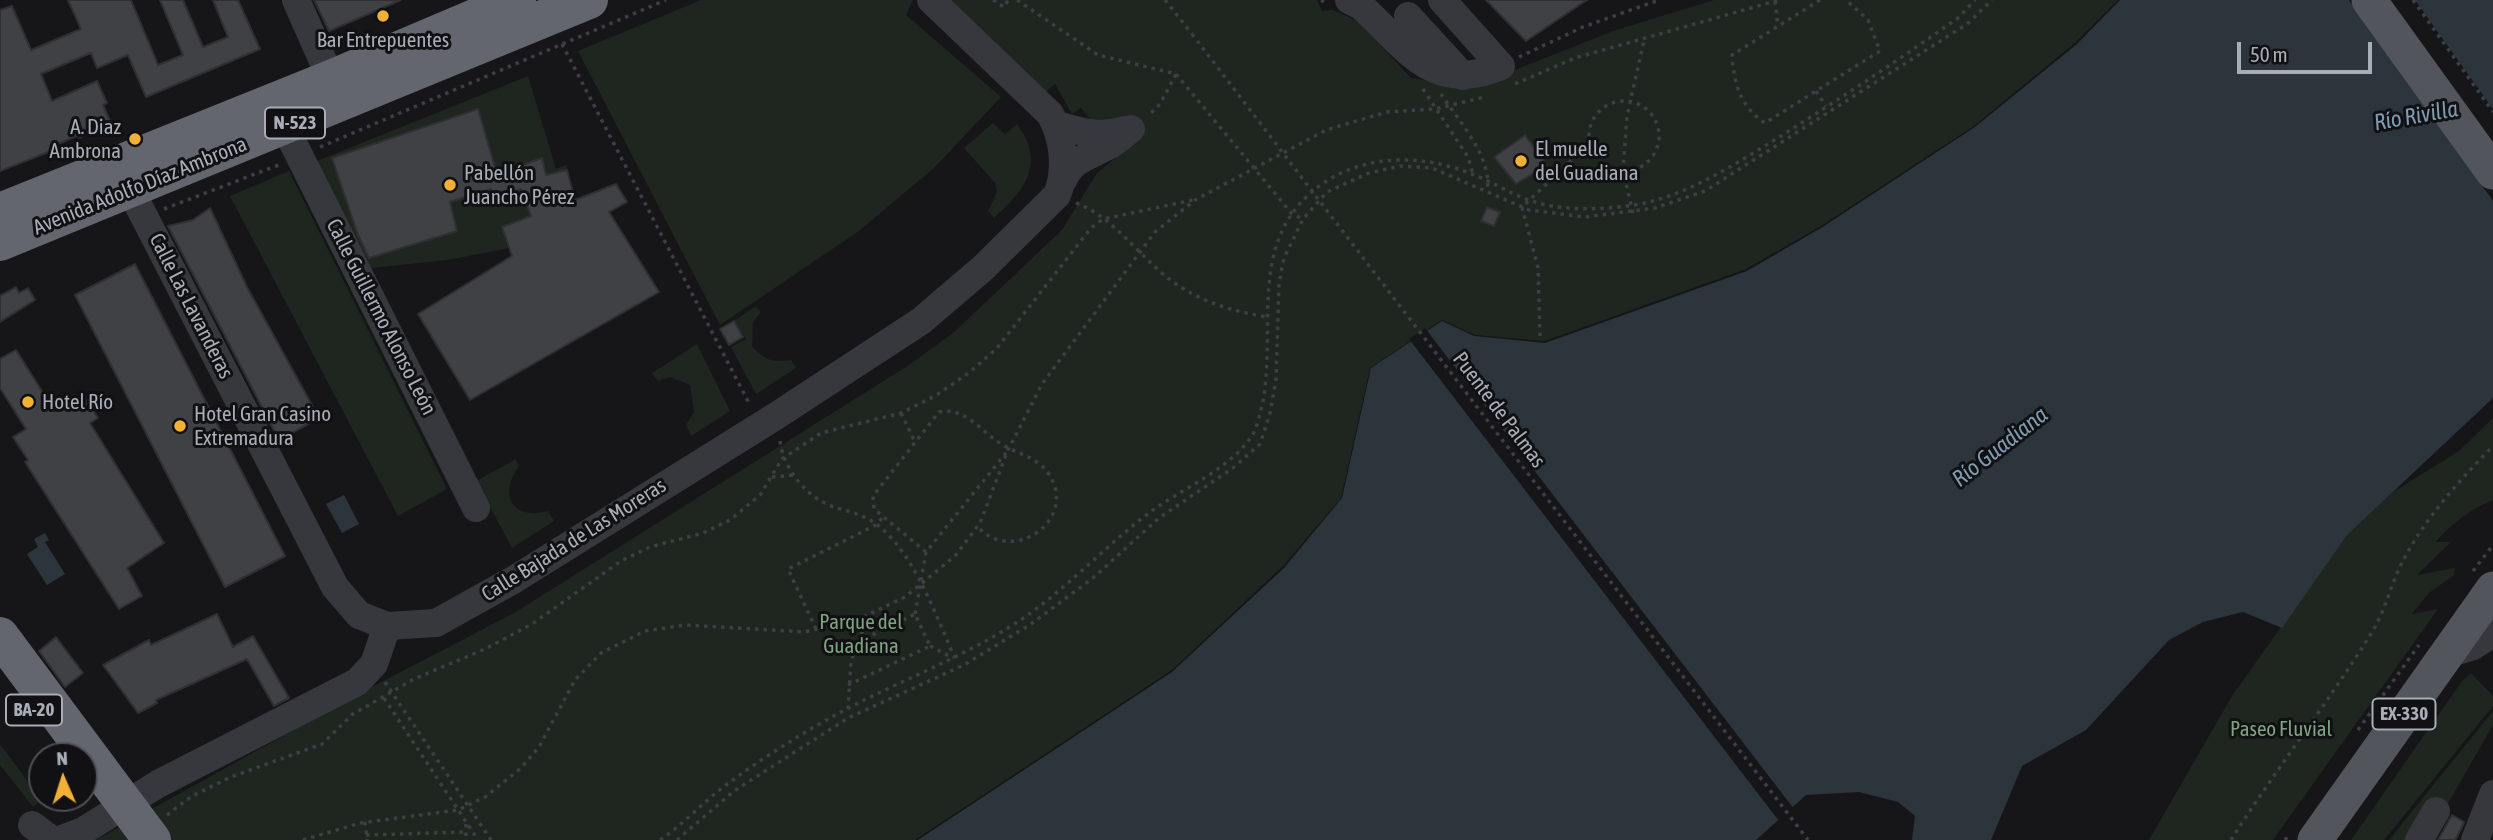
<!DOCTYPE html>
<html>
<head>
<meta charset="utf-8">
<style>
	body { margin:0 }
	#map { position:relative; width:2493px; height:840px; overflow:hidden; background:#161618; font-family:"Asap Condensed",sans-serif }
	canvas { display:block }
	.north { position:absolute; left:28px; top:742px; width:70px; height:70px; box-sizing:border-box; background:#111113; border:2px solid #4d4f55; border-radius:50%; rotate:357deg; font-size:19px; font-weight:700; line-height:28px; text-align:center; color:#a8adb8 }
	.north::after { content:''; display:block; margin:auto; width:24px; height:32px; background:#f2b134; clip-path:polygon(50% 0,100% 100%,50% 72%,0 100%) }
	.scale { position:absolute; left:2237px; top:42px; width:135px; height:32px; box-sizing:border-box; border:4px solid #a8adb8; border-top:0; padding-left:9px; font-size:21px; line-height:24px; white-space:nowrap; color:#a8adb8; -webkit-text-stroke:5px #111113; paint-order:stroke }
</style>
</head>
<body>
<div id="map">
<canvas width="2493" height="840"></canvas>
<div class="north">N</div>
<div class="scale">50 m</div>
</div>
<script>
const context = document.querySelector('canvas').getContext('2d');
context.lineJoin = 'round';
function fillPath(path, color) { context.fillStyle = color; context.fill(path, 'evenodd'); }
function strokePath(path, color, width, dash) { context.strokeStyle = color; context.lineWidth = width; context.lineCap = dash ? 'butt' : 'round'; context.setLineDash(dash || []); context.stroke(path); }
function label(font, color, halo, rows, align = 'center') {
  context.font = font + ' "Asap Condensed",sans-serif'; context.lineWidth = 6; context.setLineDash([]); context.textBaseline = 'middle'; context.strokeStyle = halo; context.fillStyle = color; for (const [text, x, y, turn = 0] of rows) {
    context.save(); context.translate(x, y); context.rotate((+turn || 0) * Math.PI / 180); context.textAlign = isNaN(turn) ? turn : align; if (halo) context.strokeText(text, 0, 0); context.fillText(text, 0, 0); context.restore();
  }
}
fillPath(new Path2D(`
	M701,0H913L906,15L1001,97L934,168L859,231L720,325L578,51Z
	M945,0H1317L1322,11L1333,10L1358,21L1411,78L1472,87L1613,31L1714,0H2118L2076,42L1974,126L1821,226L1746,269L1545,341L1475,335L1442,320L1370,368L1341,498L1283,566L1172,670L915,840H96L366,690L514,613L909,365L953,333L1062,230L1097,173L1138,140L1142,128L1133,115L1118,123L1091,120L1081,108L1072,114L1055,84L1045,93Z
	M528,76L556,169L566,165L578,214L509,248L448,260L371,268L317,161Z
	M993,123L1005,134L1017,124C1046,163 1026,189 994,218L988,211L997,192L995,183L964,148Z
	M289,171L447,489L398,516L230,196Z
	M756,306L761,312L753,322L752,346C764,360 772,363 791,360L796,368L756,394L731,347L746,339L734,321Z
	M697,344L730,411L691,436L686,425L694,412L690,385L670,377L658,381L652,373Z
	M2493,418V500C2470,509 2452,524 2435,542H2451L2417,575L2455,568L2454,575L2429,593L2412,614L2438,609L2273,840H2149L2232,696L2350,530L2393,492L2459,451Z
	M516,459L519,466C498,494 512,521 548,511L554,521L512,548L476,481Z
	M2471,673L2493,696V706L2384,840H2351L2462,681Z
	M2493,711V725L2446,807L2409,840H2389Z
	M0,744L42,800L33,807L0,765Z`), '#1e261f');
fillPath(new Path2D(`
	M2120,0H2493V398L2347,535L2282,628L2243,612L2203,622L2169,640L2086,730L2022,766L1991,840H1912L1915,816L1898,802L1859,792L1806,795L1756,840H918L1172,672L1284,568L1342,498L1371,368L1442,321L1474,336L1545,343L1747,271L1821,228L1975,127L2077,44Z
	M344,495L359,524L342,533L326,504Z
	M45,533L49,540L45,542L65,574L47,585L27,554L38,547L34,539Z`), '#2c353c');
fillPath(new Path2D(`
	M2349,0H2415L2493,109V201Z
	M1425,328L1794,809L1779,821L1409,339Z`), '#161618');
const building = new Path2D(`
	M68,0H131L158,65L183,55L160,0H183L203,47L228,37L213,0H238L260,49L146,97L128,55L97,68L91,53L41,74L52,101L97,81L107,103L103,105L110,121L80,138L79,135L58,144L56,149L0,171V10L12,6L31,50L81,29Z
	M314,0H401L329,31Z
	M1486,0H1587L1526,41Z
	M478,109L497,174L542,158L546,175L567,170L575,200L616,184L627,202L609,212L659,292L470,400L418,314L512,256L502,227L531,216L521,189L494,200L491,189L450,202L457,231L369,258L358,235L332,158Z
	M1525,135L1547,165L1516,184L1494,157Z
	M1487,207L1500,212L1494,226L1481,221Z
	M210,208L247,287L319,418L279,440L168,226L193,220Z
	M135,264L285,556L225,587L75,295Z
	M16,287L19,293L28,288L35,300L0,322V296Z
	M734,321L743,337L729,345L720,329Z
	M16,350L55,412L83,395L98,418L90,423L164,543L127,568L142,596L119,609L25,462L28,460L13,437L26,429L0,388V359Z
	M217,614L233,647L253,636L289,698L274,706L247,659L156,700L157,703L138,713L103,665L149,640L151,645Z
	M56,637L83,673L65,687L39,651Z
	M2452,815L2464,822L2461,829L2455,840H2438Z`);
fillPath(building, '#404145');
strokePath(building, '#303034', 2);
strokePath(new Path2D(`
	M993,0L1004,7L1008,0
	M1017,0L1098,55L1176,74L1160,104L1149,115
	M1165,0L1192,34
	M1321,0L1328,5
	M1820,0L1732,55C1734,83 1740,107 1765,123L1880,51L1868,20L1846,0
	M2413,0L2493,112
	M1775,1L1778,26
	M562,44L750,405
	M1519,57L1583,27L1659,0
	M1176,74L1292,214L1303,219
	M1515,84L1575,58L1779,0
	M1423,89L1468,157L1473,174
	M1816,91L1826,106
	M1441,94C1458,120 1493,158 1487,191
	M1589 136a35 35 0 1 1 70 0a35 35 0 1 1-70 0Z
	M320,147L666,0
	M1076,203C1116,218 1141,260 1176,284C1204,303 1233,311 1266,317
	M164,209L281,164
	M1633,213L1623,171L1627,116L1644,41
	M1540,336L1538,268L1522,207L1589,144
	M901,413L915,442
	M780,441C783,467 805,496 831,506C848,512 865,514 880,527C917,559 935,615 955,658
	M772,477L794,475
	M926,552L874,509L873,496L939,412C962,407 977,426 994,439C1011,453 1036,455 1048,473C1080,518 1013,567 977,526
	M2473,571L2493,545
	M915,614L926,552L1006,453
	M816,629L788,569L876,525L883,517
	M930,646L953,658
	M385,682L491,840
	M848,685L930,646L915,614L856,643
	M384,698L478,840
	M848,709L851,661L868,617
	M2358,730L2419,645
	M167,815L192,796L231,777L322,744L353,714L414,679L485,649L532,624L621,561L650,547L703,533L730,520L760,495L782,459L821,433L901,413L935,396L970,372L997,348L1091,228L1103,219L1193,200
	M365,822L367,840
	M466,824V840
	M366,835L466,832
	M303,840L360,823L458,810L485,797L521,768L539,747L575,680L601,653L645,631L685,625L804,632L861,618L905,597L955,556L980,523L1008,450L1042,384L1155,232L1195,200L1326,130L1387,112L1435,109L1485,97
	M660,840C684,824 703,802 726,785C761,759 802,733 841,712C901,680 965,657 1022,619C1069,587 1107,544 1153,510C1184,488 1225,471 1249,440C1257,431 1260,413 1263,401C1277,322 1245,236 1325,182C1369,153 1425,155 1472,174C1491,181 1507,192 1526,199C1557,211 1595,210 1627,206C1684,199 1733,165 1781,136C1841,98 1900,59 1958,18L1975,0
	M677,840L734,791L848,718L964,665L1031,624L1093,578L1159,518L1233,468L1260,444L1270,413L1276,380L1279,283L1284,258L1303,219L1327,192L1369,173L1400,166L1432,168L1529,210L1585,217L1655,208L1705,191L1967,24L1992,0
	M2231,840C2276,769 2328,703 2372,632C2386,610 2391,582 2404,559C2426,517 2460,480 2493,446
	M2285,840L2290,833`), '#3d3f44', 3.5, [3.5, 5]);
strokePath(new Path2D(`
	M296,0L331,79
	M1349,0L1361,6C1407,48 1433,95 1501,66L1442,0
	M1408,16L1463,76
	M1057,125C1080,132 1102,138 1125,130
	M285,127L476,508
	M1063,180C1073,158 1089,157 1108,146C1116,142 1124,134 1131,129
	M131,191L335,587L359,615L387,626L436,623L515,579L776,416L921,321L983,268L1057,195C1067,170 1064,138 1050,114L931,0
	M2447,654L2473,646L2493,633
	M32,825L52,840
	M59,840L83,831L158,784L357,682L374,664L387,626
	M2419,840L2436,811
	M2475,840L2493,794`), '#37383d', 28);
strokePath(new Path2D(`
	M2369,0L2493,172
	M2315,840L2493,589`), '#53555c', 35);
strokePath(new Path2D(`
	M0,212L331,79L517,0
	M0,242L589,0`), '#63666e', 38);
strokePath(new Path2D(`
	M1192,34L1808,840`), '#3d3f44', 3.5, [3.5, 5]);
strokePath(new Path2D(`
	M0,636L152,840`), '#63666e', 38);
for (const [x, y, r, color] of [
	[383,16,7,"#f2b134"],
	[135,139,7,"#f2b134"],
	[1521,161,7,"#f2b134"],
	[450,185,7,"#f2b134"],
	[28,402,7,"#f2b134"],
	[180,426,7,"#f2b134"]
]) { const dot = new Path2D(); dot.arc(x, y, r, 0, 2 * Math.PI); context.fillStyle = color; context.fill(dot); strokePath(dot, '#111113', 2.5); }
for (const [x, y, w] of [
	[295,123,60],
	[34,710,56],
	[2404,714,63]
]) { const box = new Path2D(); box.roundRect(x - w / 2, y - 15.5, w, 31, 5); context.fillStyle = '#111113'; context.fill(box); strokePath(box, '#a8adb8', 2); }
label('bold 19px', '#a8adb8', null, [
	["N-523",295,123],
	["BA-20",34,710],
	["EX-330",2404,714]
]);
label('21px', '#a8adb8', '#111113', [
	["Bar Entrepuentes",383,40,"center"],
	["A. Diaz",121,127,"right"],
	["Ambrona",121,151,"right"],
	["El muelle",1535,149],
	["del Guadiana",1535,173],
	["Pabellón",464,173],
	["Juancho Pérez",464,197],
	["Hotel Río",42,402],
	["Hotel Gran Casino",194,414],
	["Extremadura",194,438]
], 'left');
label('21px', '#a8adb8', '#111113', [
	["Avenida Adolfo Díaz Ambrona",140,186,-22],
	["Calle Las Lavanderas",191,306,63],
	["Calle Guillermo Alonso León",381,317,63],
	["Puente de Palmas",1499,410,53],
	["Calle Bajada de Las Moreras",574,540,-32]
]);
label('21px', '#7fa381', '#111113', [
	["Parque del",861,622],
	["Guadiana",861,646],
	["Paseo Fluvial",2281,729]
]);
label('italic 23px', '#7f9bb3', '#111113', [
	["Río Rivilla",2416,116,-10],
	["Río Guadiana",2000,447,-38]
]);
</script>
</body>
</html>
